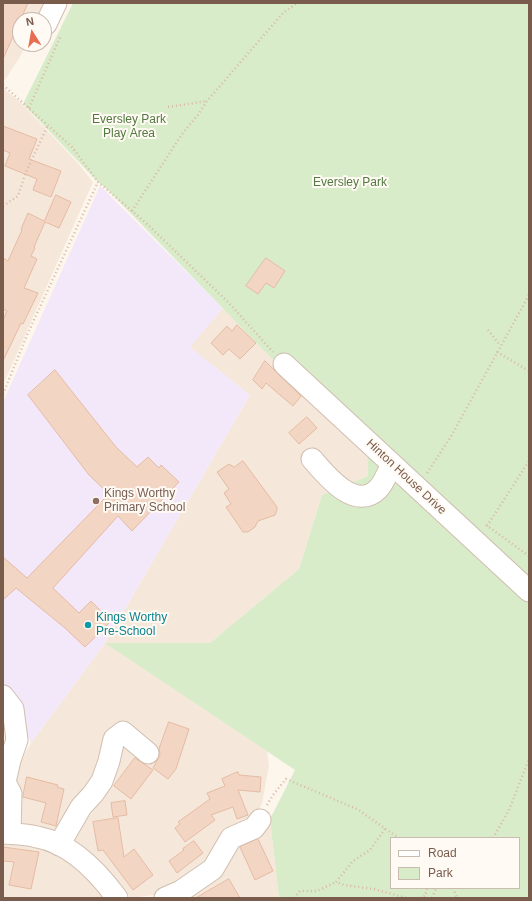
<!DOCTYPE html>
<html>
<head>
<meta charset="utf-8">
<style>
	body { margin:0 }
	#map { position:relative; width:532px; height:901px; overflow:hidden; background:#fdf6ec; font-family:Helvetica,sans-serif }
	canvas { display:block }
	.frame { position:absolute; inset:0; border:4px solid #7a5c4d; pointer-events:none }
	.legend { position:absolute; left:390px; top:837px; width:130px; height:52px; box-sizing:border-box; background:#fffaf3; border:1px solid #cabbb1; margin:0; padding:5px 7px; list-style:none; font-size:12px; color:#7a5c4d }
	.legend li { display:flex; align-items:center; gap:8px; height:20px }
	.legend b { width:20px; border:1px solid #cabbb1 }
	.north { position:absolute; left:12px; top:12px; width:40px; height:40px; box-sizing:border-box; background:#fffaf3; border:1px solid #cabbb1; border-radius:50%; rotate:349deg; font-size:11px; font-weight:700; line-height:16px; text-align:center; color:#7a5c4d }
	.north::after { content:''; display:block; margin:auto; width:14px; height:18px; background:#e76f51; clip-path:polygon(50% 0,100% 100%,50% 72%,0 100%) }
</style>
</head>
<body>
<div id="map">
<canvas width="532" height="901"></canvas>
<div class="frame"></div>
<ul class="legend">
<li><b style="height:5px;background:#fff"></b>Road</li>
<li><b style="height:11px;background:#d8ecc9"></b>Park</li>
</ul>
<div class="north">N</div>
</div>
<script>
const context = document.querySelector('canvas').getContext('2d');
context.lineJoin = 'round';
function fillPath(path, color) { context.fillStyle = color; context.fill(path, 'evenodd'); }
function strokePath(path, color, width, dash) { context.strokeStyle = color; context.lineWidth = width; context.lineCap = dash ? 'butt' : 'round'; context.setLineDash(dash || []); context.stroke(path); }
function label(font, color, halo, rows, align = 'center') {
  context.font = font + ' Helvetica,sans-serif'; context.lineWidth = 4; context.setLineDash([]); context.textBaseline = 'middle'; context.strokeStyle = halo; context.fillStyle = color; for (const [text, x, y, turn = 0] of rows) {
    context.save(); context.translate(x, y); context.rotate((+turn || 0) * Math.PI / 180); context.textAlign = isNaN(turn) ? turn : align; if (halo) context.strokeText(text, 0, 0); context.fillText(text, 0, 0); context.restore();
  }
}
fillPath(new Path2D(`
	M3,3H39L43,5L40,20H20V44H26L21,55L5,80L3,79Z
	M3,88L20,102L77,162L93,182L3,385Z
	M223,308L278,365L367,450L368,476L322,495L299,569L210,643H106L267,751L269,766L262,803L253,824L212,856L155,895L131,898L73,839L77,824L91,814L104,796L119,767L117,744L121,724L92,786L59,835L17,826L13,774L31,743L105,643L250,395L189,347Z
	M267,817L270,819L279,898H181L233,851Z
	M3,840L37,842L64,855L111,898H3Z`), '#f5e8da');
fillPath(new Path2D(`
	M100,186L223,308L190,347L250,395L105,643L31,743L13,699L3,684V402Z`), '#f3e8fa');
fillPath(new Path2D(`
	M73,3H529V898H279L270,819L295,770L105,643H210L299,569L322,495L368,476L367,451L278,365L108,190L98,182L23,104ZM391,838H519V888H391Z`), '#d8ecc9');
const building = new Path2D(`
	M3,3H28L3,59Z
	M3,126L37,139L29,159L61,171L51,197L33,190L37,179L5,166L10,153L3,150Z
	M56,195L71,202L59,228L45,222L34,247L35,248L31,256L37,259L24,288L38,293L23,324L21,323L3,361V320L7,311L3,309V258L8,261L22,230L21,229L28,213L44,221Z
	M266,258L285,271L274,288L266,283L258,294L246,286Z
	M237,325L256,343L240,359L229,349L223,355L211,343L227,326L232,331Z
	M265,361L301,396L293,406L266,383L262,389L253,380Z
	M55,370L116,447L137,467L148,457L159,468L161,465L179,482L132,531L118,516L53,588L79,613L91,601L111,621L85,647L65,628L16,588L3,600V557L27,578L109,494L89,475L28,395Z
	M307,417L317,428L299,444L289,433Z
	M243,461L277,507V510L275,515L258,521L255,527L248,532H243L226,507L231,504L224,493L229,489L217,472L229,464L234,467Z
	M169,722L189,729L176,769L168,779L153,768L160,755L159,749Z
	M135,758L153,770L131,799L114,786Z
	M238,772L239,775L261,777L260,792L238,790L248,815L237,819L233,807L211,815L215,820L185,842L175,828L180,824L178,822L210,799L207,793L225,786L222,779Z
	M27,777L58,785L57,787L64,789L56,826L41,822L46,803L23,797Z
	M125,801L127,815L113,817L111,803Z
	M118,818L124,857L134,849L153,875L133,890L103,850L98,851L93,822Z
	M258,839L273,871L255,880L240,847Z
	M194,841L203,853L177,873L169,861L184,850L183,849Z
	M3,847L39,852L31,889L9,885L14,862L3,861Z
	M229,879L240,898H196Z`);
fillPath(building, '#f3d5c3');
strokePath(building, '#e6bba3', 1);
const minor = new Path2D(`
	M46,24L56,3
	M284,364L529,591
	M312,459C326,475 355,512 378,489C384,483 388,472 392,464
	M3,696L13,709L17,740L10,760L5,782L11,794L10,833
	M3,833C14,834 26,834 37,837C70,843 98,872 117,898
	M59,845L81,807L93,794L102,781L109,761L114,739L123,732L148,753
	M165,898L181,891L213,869L231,838L254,828L260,820`);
strokePath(minor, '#d1beb0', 23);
strokePath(new Path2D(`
	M3,85L72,147L98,182L146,223L228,302L273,352
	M168,107L207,101
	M29,108L61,35
	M3,206L18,196L26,172L48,125
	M132,211L182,134L198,115L207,101L283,13L297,3
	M488,330L500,345
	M497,352L529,371
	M3,394L27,335L98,182
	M427,473L450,438L529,295
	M486,525L529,556
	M487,526L529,461
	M267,805L273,795L286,779L357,809L399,838
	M385,829L370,850L353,861L336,882L344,885L374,889L407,898
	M493,838L509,810L529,759
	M453,888L457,898
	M294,898L300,891H317L336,882
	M420,898L425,896L427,888
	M432,898L436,888`), '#d9b8a5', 2.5, [1, 3]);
strokePath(minor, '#fff', 21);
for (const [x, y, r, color] of [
	[96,501,4,"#8d6e63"],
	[88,625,4,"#0f9aa8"]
]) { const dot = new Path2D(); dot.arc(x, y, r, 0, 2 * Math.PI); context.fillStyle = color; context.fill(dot); strokePath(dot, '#fffaf3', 1.5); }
label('12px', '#537a41', '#fffaf3', [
	["Eversley Park",129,120],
	["Play Area",129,134],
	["Eversley Park",350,183]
]);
label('12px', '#7a5c4d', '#fffaf3', [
	["Hinton House Drive",406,477,43]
]);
label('12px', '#785e54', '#fffaf3', [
	["Kings Worthy",104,494],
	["Primary School",104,508]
], 'left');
label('12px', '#0d838f', '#fffaf3', [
	["Kings Worthy",96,618],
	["Pre-School",96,632]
], 'left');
</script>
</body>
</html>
